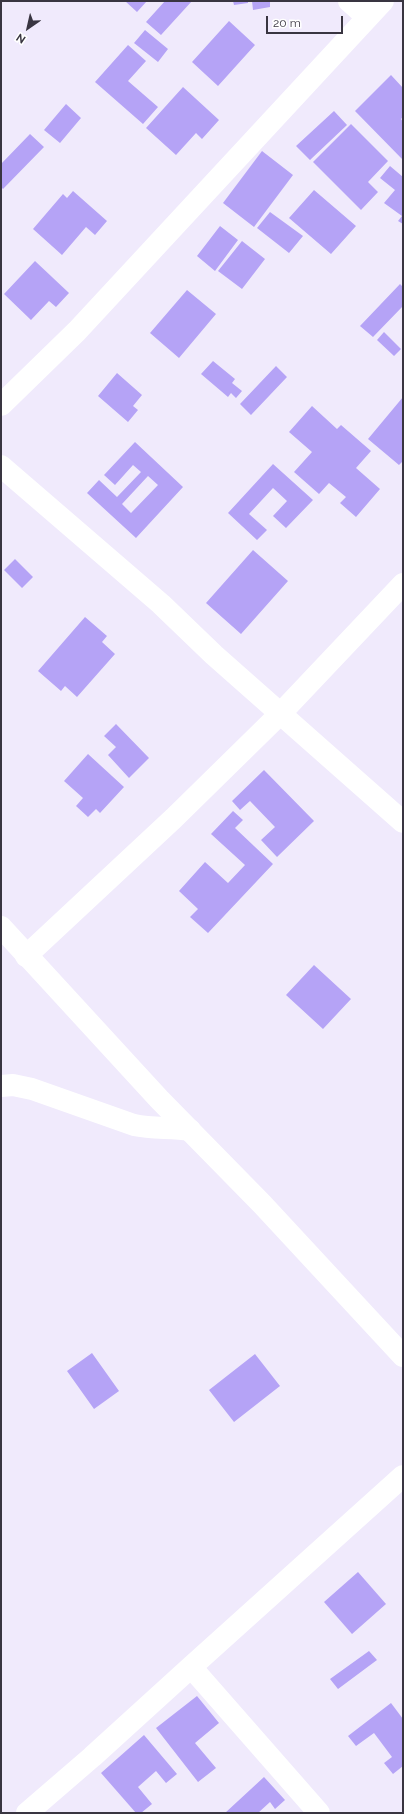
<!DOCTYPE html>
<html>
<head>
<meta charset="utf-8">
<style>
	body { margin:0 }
	#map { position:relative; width:404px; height:1814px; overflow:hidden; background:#f0eafc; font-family:Raleway,sans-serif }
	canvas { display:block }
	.frame { position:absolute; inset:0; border:2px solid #393541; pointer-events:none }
	.north { position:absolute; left:8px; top:8px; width:40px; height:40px; -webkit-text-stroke:3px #fff; paint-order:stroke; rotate:214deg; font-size:11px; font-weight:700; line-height:16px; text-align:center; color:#393541 }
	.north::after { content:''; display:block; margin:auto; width:14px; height:18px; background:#393541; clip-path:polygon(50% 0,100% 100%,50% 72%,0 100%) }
	.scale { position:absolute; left:266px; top:16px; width:77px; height:18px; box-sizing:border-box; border:2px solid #393541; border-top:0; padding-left:5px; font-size:12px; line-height:14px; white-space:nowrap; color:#393541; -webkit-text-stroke:3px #fff; paint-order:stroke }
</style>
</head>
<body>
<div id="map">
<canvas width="404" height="1814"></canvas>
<div class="frame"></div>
<div class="north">N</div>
<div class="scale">20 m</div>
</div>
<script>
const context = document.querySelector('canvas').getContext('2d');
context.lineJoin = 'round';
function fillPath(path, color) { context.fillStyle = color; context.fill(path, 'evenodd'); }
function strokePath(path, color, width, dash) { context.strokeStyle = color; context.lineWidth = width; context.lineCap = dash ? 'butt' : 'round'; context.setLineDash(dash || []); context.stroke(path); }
fillPath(new Path2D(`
	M125,1H147L137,12Z
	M165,1H192L161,35L146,22Z
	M233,1H248V3L234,5Z
	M252,1H270V7L253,10Z
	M229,21L255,45L218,86L192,62Z
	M145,30L168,49L158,62L134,43Z
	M128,45L146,61L128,81L158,107L143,124L95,82Z
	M391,75L403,88V117L401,119L403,122V160L355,111Z
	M183,87L219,120L202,139L196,133L176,155L146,128Z
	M66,104L81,118L60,143L44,130Z
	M334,111L347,125L310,160L296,146Z
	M351,124L388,161L368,182L378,192L361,210L313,162Z
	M30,134L44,147L3,189L1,187V164Z
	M262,151L293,175L254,227L223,203Z
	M390,166L403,177V224L398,221L402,216L384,203L395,190L380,178Z
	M314,190L356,226L331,254L289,218Z
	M73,191L107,221L95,235L86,227L62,255L33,229L63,194L67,198Z
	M270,212L303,236L289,253L257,228Z
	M220,226L238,240L215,271L197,256Z
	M242,241L265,259L242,289L218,271Z
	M35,261L69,293L56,307L49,301L31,320L4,294Z
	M400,284L403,287V306L373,337L360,326Z
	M187,290L216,314L179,358L150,333Z
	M384,332L401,349L394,356L377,340Z
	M213,361L235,379L232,383L242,391L236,398L231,393L228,397L201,374Z
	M276,366L287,377L251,415L240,404Z
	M117,373L142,395L133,406L138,410L128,422L98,396Z
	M403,397V461L399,465L368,439Z
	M312,406L337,429L341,425L371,451L356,468L380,489L356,517L340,503L346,497L329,483L319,494L294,472L312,452L289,432Z
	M135,442L183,487L136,538L87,493L99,480L117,497L141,472L133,465L115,485L104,475ZM148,476L158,485L131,513L122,504Z
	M273,464L313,500L286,528L273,516L287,501L273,488L249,514L267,530L257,540L228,513Z
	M253,550L288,581L241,634L206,603Z
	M15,559L33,577L22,588L4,570Z
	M85,617L107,636L102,642L115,654L77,697L65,686L61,691L38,671Z
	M116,724L149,758L129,778L108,755L116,747L104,736Z
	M88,754L124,787L100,813L96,809L88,817L76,806L83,798L64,781Z
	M264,770L314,821L277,857L261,840L275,827L250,801L240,810L232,801Z
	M233,811L243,820L235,828L273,864L208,933L190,917L198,909L179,891L205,862L228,883L245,865L211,834Z
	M314,965L351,999L323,1029L286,995Z
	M92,1353L119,1391L94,1409L67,1371Z
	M255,1354L280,1386L234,1422L209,1390Z
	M358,1572L386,1604L352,1634L324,1602Z
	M369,1651L377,1660L338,1689L330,1679Z
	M197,1696L219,1723L195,1743L216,1768L198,1782L156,1728Z
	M391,1703L403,1719V1766L393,1774L384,1763L392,1757L374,1733L356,1746L348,1736Z
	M144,1735L177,1774L166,1783L156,1771L138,1787L152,1804L141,1813H136L101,1773Z
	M264,1777L285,1800L275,1809L270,1802L258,1813H225Z`), '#b5a3f6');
strokePath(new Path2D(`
	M349,1L367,17
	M1,405L77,331L383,1
	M1,466L161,604L214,655L403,822
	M26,956L174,818L281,713L403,584
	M1,1086L13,1085L32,1089L134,1125C153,1129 171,1127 190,1130
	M191,1667L319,1813
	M27,1813L92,1757L191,1667L403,1476`), '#fff', 22);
strokePath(new Path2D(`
	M1,927L159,1099L262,1204L403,1356`), '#fff', 22);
</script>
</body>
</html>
